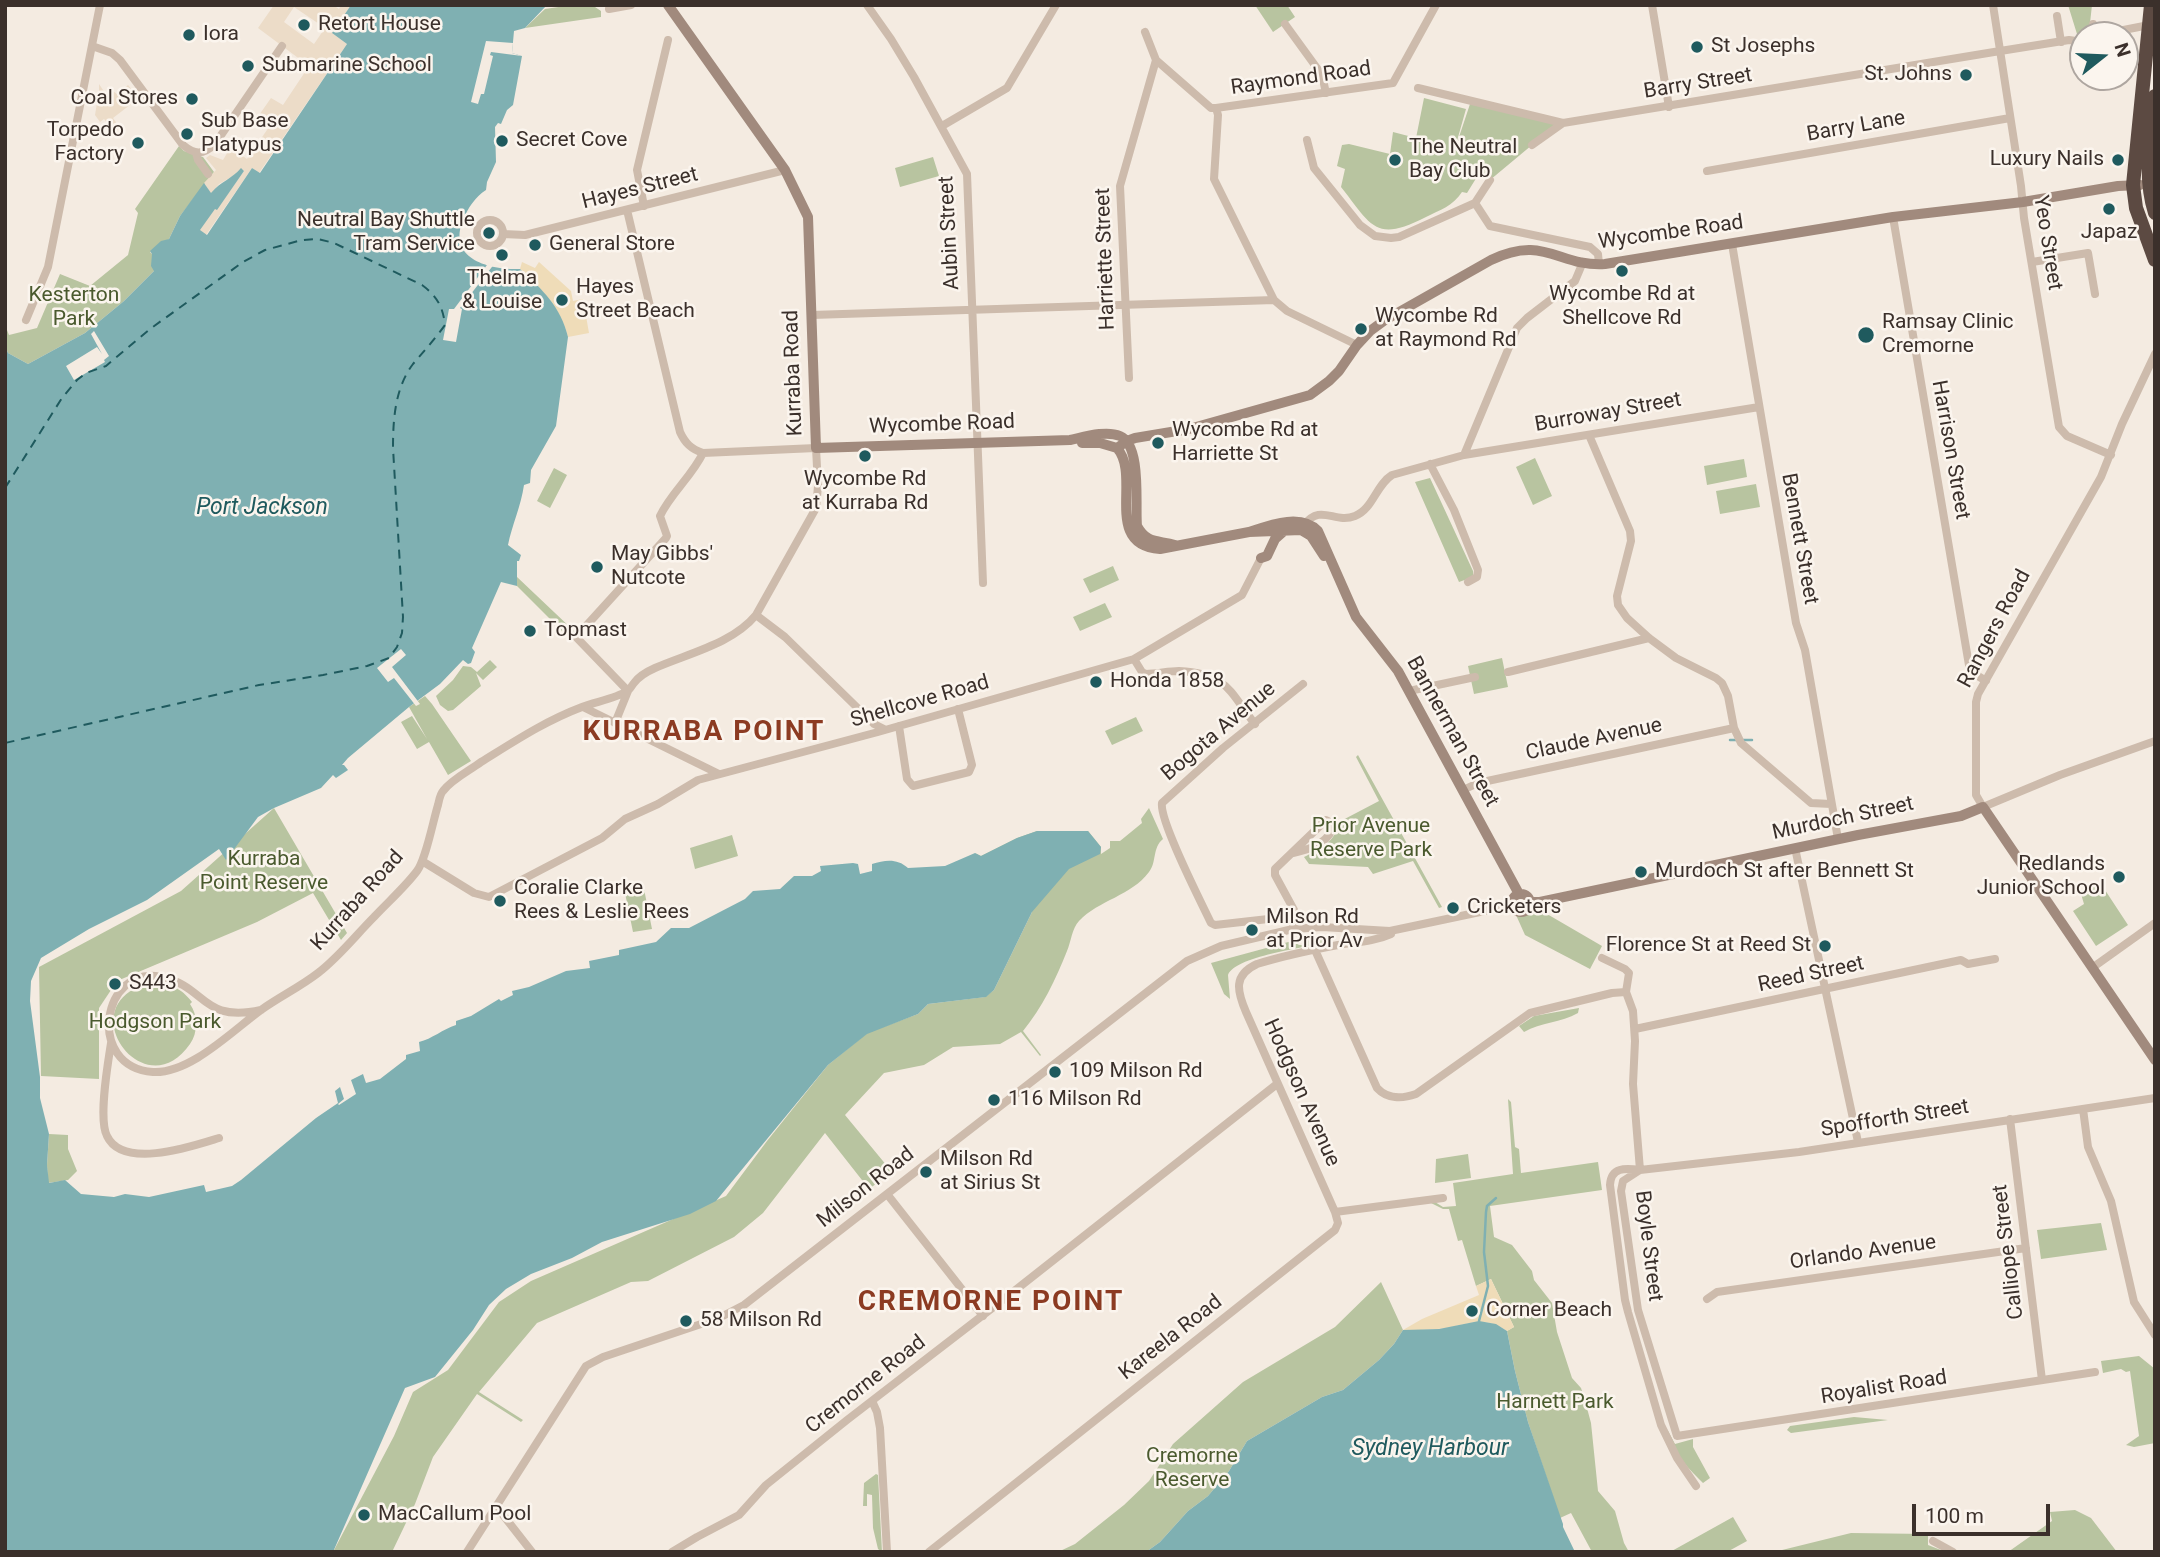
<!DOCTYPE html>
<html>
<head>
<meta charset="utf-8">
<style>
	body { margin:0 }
	#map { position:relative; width:2160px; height:1557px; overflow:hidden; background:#f4ebe1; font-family:Roboto,sans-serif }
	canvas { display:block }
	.frame { position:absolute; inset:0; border:7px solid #3b302b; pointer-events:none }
	.north { position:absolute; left:2069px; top:21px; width:70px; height:70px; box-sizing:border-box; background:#fbf5ee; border:2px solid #aea6a0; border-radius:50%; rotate:72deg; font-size:19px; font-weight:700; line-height:28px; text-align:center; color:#3b302b }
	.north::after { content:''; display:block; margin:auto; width:24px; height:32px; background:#1f5a5e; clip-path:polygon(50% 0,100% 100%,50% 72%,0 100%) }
	.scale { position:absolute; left:1912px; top:1504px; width:138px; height:32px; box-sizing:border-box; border:4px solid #3b302b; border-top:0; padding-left:9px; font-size:21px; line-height:24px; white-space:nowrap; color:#3b302b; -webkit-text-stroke:5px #fbf5ee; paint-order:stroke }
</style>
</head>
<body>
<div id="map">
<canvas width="2160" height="1557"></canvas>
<div class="frame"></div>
<div class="north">N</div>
<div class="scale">100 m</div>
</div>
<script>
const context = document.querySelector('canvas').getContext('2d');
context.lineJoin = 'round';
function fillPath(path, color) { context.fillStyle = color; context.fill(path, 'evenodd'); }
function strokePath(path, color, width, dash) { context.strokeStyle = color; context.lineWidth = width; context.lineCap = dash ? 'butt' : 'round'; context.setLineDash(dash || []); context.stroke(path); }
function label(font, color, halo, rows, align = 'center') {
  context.font = font + ' Roboto,sans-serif'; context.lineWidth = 5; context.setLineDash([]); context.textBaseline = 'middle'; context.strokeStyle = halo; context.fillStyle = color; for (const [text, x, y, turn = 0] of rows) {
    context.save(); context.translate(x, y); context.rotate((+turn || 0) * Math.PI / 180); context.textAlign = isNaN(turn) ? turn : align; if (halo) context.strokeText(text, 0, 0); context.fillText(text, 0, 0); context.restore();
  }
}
fillPath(new Path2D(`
	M572,5H592L601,11V17L525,28L545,9Z
	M1255,5H1287L1295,17L1273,32Z
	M2068,5H2092L2089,32L2082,35L2077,34Z
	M1424,98L1466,109L1453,155L1471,101L1563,123L1532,145L1490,180L1480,172L1467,193L1462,192C1453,206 1440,210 1426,217C1375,243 1372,226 1341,187L1345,169L1337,166L1342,145L1349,144L1390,154L1393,132L1416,138Z
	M179,146L184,151L203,157L214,172L180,216L169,239L150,252L152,254L155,270L124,301L85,333L28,364L8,353L5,345V325L9,335L37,328L60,274L90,286L128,255L138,213L135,209Z
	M933,157L939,176L900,187L895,168Z
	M1535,458L1552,496L1533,505L1516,467Z
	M1744,459L1747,477L1707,485L1704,466Z
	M554,468L567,475L550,508L537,501Z
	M1430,478L1473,571V577L1459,582L1415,482Z
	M1756,484L1760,507L1720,514L1716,491Z
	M1113,566L1119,580L1090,593L1083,579Z
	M516,576L574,631L572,633L567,629L563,632L517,586Z
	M1105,603L1112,617L1080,631L1073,617Z
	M1502,658L1508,687L1474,694L1468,666Z
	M490,660L497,667L483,680L476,673L481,686L453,710L448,711L440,705L436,696L453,680L463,666L471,667L477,672Z
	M425,696L432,704L471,761L448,775L429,742L417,749L401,722L412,716L427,739L409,707Z
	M1136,717L1143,731L1112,745L1105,731Z
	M1358,755L1442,907L1439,908L1413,861L1373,874L1368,867L1309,864L1304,857C1318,850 1338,841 1337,823L1379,801L1356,757Z
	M274,808L347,933L341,940L313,893L257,922L117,981L99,1008V1079L41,1076L39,967L181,891Z
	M1149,808L1163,839C1152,848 1157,862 1149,872C1131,896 1099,900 1079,921C1072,928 1071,942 1067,951C1056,979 1042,1008 1023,1031L1041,1055L1040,1056L1021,1032L1000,1044L953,1047L924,1065L884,1073L845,1115L892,1172L869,1189L825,1133L763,1213L734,1237L648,1281L631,1282L537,1323L479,1392L523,1420L521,1422L477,1394L433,1457L415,1504L392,1552H333L394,1436L413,1392L448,1370L499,1302L531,1281L726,1196L767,1141L828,1065L867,1033L918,1014L928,1004L985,997L994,990L1032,912L975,853L981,856L1017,838L1037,831H1088L1101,847V854L1110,848V841H1120L1142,823L1141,819Z
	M732,835L738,856L695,869L690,848Z
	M2092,885L2096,887L2100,893L2105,890L2128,925L2096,946L2073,911L2084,904L2081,894Z
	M644,889L652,929L633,932L625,893Z
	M1543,907L1547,914L1602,946L1590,969L1525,935L1516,915H1527Z
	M1330,937L1336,939C1313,948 1237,954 1228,975L1230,999L1224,994L1211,963L1292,941L1299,945H1304L1311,938Z
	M156,982C173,986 180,987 192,1002L190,1004C198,1015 198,1033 190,1044C143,1112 64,998 156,982Z
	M1579,1008L1578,1013C1561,1023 1541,1022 1524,1032L1519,1026L1534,1016Z
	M1508,1099L1511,1102L1515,1147L1519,1149L1521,1173L1598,1162L1602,1190L1490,1206L1494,1237L1512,1245L1532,1271L1534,1280L1552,1303L1557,1332L1572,1378L1581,1388L1584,1397L1591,1423L1598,1491L1615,1511L1624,1543L1629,1552H1592L1571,1513L1560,1518L1528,1422L1515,1371L1507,1331L1514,1327L1491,1279L1476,1286L1462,1240L1458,1241L1449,1209H1443L1431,1203L1435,1202L1443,1207L1456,1206L1453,1183L1513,1174Z
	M49,1134L68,1135V1149L77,1171L68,1180L48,1183L47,1165Z
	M1468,1154L1471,1178L1435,1183L1436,1159Z
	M2101,1223L2107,1250L2041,1259L2037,1230Z
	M1381,1282L1403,1330L1394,1344L1379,1360L1343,1390L1322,1397L1247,1441L1229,1471L1208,1496L1188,1511L1160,1542L1146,1552H1058L1075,1544L1124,1505L1149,1481L1173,1444L1243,1382L1335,1327Z
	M2139,1356L2155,1369V1443L2134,1447L2126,1445L2139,1436L2130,1371L2126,1372L2121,1369L2103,1373L2101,1361Z
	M1854,1417L1888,1420L1791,1433L1787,1430L1790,1426Z
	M1667,1429L1675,1444L1693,1439V1447L1710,1478L1703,1483C1684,1464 1676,1456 1667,1429Z
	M876,1474L878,1475L882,1552L878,1549L873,1528L872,1495L867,1494V1506H863L864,1483Z
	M2075,1510L2091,1518L2117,1552H2008L2052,1521L2050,1512Z
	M1733,1517L1747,1541L1727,1552H1670Z
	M1851,1533L1928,1534V1545L1946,1552H1774Z`), '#b8c4a0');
fillPath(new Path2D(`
	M522,262L535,268L539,262L571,291L573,301L583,299L589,333L568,337C562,310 540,287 520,269Z
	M1491,1279L1514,1327L1507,1331C1481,1313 1465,1327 1437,1329C1426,1330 1414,1330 1403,1330L1422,1319L1479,1295L1476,1286Z`), '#efdcb8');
fillPath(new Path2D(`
	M274,5H308V7L333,5L339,9L341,5H351L332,33L347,44L259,173L252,168L206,235L199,230L215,208L217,209L244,171L241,169L233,176L219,184L211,194L204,183L216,170L206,158L210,155L223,160L229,150L226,147L227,145L247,159L269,127L257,118L271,98L283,105L309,66L258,28ZM294,7L325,28L314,44L284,22Z
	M99,84L105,93L110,89L117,94L128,85L139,98L113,118L120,128L112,135L107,129L110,126L104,119L100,122L95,115L99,91Z`), '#ecdcc8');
fillPath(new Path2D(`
	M351,5H547L525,28L514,31L512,53L522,56L513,105L507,110L501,124L498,123L495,127L496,162L487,182L486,190C475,197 468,208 463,220C447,259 489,270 520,269C542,289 561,307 568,337L556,426L531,470L530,483L524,485C521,506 512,525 508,545L521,555L519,561H517V586L501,582L472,648L475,652L471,663L468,664L463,660L440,684L409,707L348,758L342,765H344L348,770L336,778L333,775L321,788L274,808L258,817L226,860L219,849L147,900L89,929L41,958L31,981L30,1001L40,1077V1098L49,1134L47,1165L49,1183L65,1180L81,1194L114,1197L125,1194L149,1197L204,1185L206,1192L232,1186L241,1180L316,1118L338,1103L335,1091L340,1087L344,1099L338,1104L339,1105L356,1094L351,1080L363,1074L366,1083L380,1079L406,1059V1055L420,1051L419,1042C432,1039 443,1029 456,1025V1021L471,1016L499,999L501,1001L513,995L512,991L529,987L566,971L590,968L589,961L619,955V950L656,942L671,928H689L745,899L753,891L780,889L794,876H812L821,871L820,866L853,863L858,864L860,874L872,871V864C885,860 897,858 908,868L945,866L975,853L981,856L1017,838L1037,831H1088L1101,847L1100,854L1069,869L1032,912L994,990L986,997L928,1004L918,1014L867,1034L828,1065L716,1201L690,1214L602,1242L572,1258L531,1274L506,1289L489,1305L473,1330L435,1377L405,1388L333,1552H5V345L8,353L28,364L85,333L124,301L154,271L151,266L152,254L150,251L161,241L169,239L180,216L204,183L211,193C221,181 232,179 241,168L244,171L217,210L215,209L200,230L207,235L252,168L260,173L347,44L332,33Z
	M1479,1321L1496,1324L1507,1331L1515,1371L1528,1422L1563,1524V1527L1575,1552H1146L1160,1542L1188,1511L1208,1496L1229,1471L1247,1441L1322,1397L1343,1390L1379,1360L1394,1344L1403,1330L1439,1329Z`), '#7fb0b2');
fillPath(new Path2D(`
	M486,41L513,43L512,53L522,56L491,52L490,55L493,56L484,94H481L478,104L471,102Z
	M490,261L495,263L460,308L462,309L456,342L443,340L449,309H454Z
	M94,331L109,356L104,360L105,362L74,380L66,366L97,347L102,354L91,334Z
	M401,649L406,655L392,667L420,704L416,706L394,678L388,682L377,668Z`), '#f4ebe1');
strokePath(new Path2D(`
	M1730,740H1752
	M1479,1321L1488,1286L1484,1252L1486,1212L1487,1206L1496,1198`), '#7fb0b2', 2.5);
strokePath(new Path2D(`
	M5,488L62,398L77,380L86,373L106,366L150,329L243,262L265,250L302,240L318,239L334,243L422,285C437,296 443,307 445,325C435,339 424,351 413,364C395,388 393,419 393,448L403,617L402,633L397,647L389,658L367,666L323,675L259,685L5,743`), '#1f5a5e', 2, [9, 7]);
strokePath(new Path2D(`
	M867,5L891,39L914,77L967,174L983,583
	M1652,5L1669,107
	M1993,5L2021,186L2024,218L2059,427L2067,436L2111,455
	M609,9L631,5
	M2057,16L2061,42
	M1285,24L1322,75L1326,93
	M1145,32L1156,60L1211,108H1216L1393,83L1436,5
	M2092,35L2093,24
	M2098,35L2149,25
	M92,46L112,53L120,60L183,145C195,155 203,155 215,144L282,46
	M1418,88L1563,123
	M1216,108L1218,115L1214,179L1274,300L1287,311L1357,345
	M942,126L1007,88L1056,5
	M1307,140L1314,168L1360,225L1375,236L1391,238L1399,237L1475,203
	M1532,145L1563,123L1994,52L2069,40L2083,42
	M196,153L198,160L208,174
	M1707,171L2010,118
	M1490,180L1475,203L1490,226L1590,247L1598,254L1599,264
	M644,206L637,170L668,40
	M1893,217L1970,671L1986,681
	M477 233a13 13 0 1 1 26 0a13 13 0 1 1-26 0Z
	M503,234L525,235L785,170
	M1732,244L1796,623L1805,650L1838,839
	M2032,262L2088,253L2095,294
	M812,315L1274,300
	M26,320L48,267L100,5
	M2155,354L2122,424L2101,477L1978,694L1976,702V795L1983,807L2060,775L2155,741
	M1129,378L1120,186L1156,60
	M1589,435L1630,531L1631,541L1617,596L1618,605L1627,618L1649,638L1676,658L1716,678L1722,683L1728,696L1734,728L1741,743L1811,803L1831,804
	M1464,455L1759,407
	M1430,464L1454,510L1478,570L1477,577L1468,582
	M1304,525C1321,503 1334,524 1355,516C1373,509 1376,485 1392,475L1464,455L1517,328L1527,318L1575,281L1583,262
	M756,615L785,637L874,724L884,729
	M1134,659L1142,672L1146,674C1157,674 1168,671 1179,671C1228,674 1228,690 1255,724
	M1508,672L1649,638
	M1409,691L1475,677
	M583,707L719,774
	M615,723L628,691L576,637L666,538L667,536L660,516C671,493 692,476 703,453
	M899,726L907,779L913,786L969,772L972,765L958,709
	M1463,790L1478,783L1734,728
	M1795,848L1858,1142
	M1293,853C1307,850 1325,845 1332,830L1328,821L1326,820L1275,869V875L1294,910L1293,929
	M422,861L474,893L489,897L602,838L625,819L658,804L698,780L878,732L1134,659L1242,595L1261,558
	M1295,916L1215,925L1211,923C1201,902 1159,820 1162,803L1223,748L1303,684
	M1315,950L1377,1088C1387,1099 1402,1099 1416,1094L1530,1013L1612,993L1626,992
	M1602,958L1625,969L1629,973L1626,992L1633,1011L1635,1041L1633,1084L1640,1170
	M2092,968L2155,923
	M261,1010C200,1023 207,986 161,977C102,964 85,1067 153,1072C190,1074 232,1031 261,1010C279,997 300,987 318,973C339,957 356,935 374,917C388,902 405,887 417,871C426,859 433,821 438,805C439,801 440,794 443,791C452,779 469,771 481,762C515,741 545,721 582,707C595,702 617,698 627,691C630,690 632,685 634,683C639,676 646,672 655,668C689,653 732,644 756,615L816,508L818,486L816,448L703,453C691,449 685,443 680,432L627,210
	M1635,1029L1961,960L1968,964L1995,959
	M111,1043C108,1063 98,1119 107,1136C123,1170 193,1146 219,1138
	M2083,1109L2088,1147L2111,1201L2134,1302L2155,1335
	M2010,1119L2042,1380
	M1640,1170L1623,1181L1621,1191L1638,1310L1677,1436L2095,1372
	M887,1194L983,1316
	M1335,1212L1443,1198
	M1707,1299L1717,1292L2026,1248
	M872,1401L877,1412L880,1428L887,1552
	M1696,1486L1677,1458L1661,1425L1628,1312L1625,1300L1610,1185C1611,1167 1625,1168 1640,1170L1799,1152L2155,1098
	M496,1506L532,1552
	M1933,1541L1953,1552
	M467,1552L586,1366L603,1357L719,1318L744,1305L1187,961L1221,946L1293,929L1322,927L1390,931L1513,905
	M672,1552L697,1537L739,1515L766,1485L847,1420L1013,1292L1277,1084
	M929,1552L1335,1230L1338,1223L1335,1212L1246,1012C1237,991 1233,975 1257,964C1283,956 1311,950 1338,945C1357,942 1373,942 1391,934`), '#cdbbac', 8);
strokePath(new Path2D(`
	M668,5L785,170L808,217L816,448L1070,440C1084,437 1106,430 1120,436C1142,445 1135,505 1137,526C1147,544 1157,540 1175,545
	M1082,443H1100L1117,448
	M1117,448L1127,441L1135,438L1189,429L1310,395L1329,381L1339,371L1357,345L1370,331L1385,320L1491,260C1544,234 1559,267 1605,264L1893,217L2023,202L2118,186L2140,185
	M1117,448C1142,476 1102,545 1160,549L1249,532L1301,530L1311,536L1324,556
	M1249,532C1270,525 1301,513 1318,531L1356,617L1398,671L1519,894
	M1261,558L1267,556L1275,539L1284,531
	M1512 903a9 9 0 1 1 18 0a9 9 0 1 1-18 0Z
	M1530,902H1540L1858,835L1961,816L1983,807L2155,1060`), '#a18a7d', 10);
strokePath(new Path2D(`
	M2151,5L2133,185L2136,208L2155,260
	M2155,96C2151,136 2143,175 2155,213`), '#5c4a42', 14);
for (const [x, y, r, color] of [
	[304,25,7,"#1f5a5e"],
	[189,35,7,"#1f5a5e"],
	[1697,47,7,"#1f5a5e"],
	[248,66,7,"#1f5a5e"],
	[1966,75,7,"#1f5a5e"],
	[192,99,7,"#1f5a5e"],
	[187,134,7,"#1f5a5e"],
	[502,141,7,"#1f5a5e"],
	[138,143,7,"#1f5a5e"],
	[1395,160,7,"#1f5a5e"],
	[2118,160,7,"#1f5a5e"],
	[2109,209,7,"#1f5a5e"],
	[489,233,7,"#1f5a5e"],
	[535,245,7,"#1f5a5e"],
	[502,255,7,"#1f5a5e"],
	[1622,271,7,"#1f5a5e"],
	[562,300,7,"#1f5a5e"],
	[1361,329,7,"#1f5a5e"],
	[1866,335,9,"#1f5a5e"],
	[1158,443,7,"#1f5a5e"],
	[865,456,7,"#1f5a5e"],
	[597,567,7,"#1f5a5e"],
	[530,631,7,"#1f5a5e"],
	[1096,682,7,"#1f5a5e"],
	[1641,872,7,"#1f5a5e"],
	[2119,877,7,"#1f5a5e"],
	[500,901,7,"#1f5a5e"],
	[1453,908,7,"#1f5a5e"],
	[1252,930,7,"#1f5a5e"],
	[1825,946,7,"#1f5a5e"],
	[115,984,7,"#1f5a5e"],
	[1055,1072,7,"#1f5a5e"],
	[994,1100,7,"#1f5a5e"],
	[926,1172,7,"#1f5a5e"],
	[1472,1311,7,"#1f5a5e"],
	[686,1321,7,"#1f5a5e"],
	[364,1515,7,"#1f5a5e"]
]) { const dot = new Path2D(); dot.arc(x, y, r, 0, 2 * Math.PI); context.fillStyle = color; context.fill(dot); strokePath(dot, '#fbf5ee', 2.5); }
label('21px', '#3b302b', '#fbf5ee', [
	["Retort House",318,25],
	["Iora",203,35],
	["St Josephs",1711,47],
	["Submarine School",262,66],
	["St. Johns",1952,75,"right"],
	["Coal Stores",178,99,"right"],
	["Sub Base",201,122],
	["Platypus",201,146],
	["Torpedo",124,131,"right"],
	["Factory",124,155,"right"],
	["Secret Cove",516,141],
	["The Neutral",1409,148],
	["Bay Club",1409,172],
	["Luxury Nails",2104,160,"right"],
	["Neutral Bay Shuttle",475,221,"right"],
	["Tram Service",475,245,"right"],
	["Japaz",2109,233,"center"],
	["General Store",549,245],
	["Thelma",502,279,"center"],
	["& Louise",502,303,"center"],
	["Hayes",576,288],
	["Street Beach",576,312],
	["Wycombe Rd at",1622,295,"center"],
	["Shellcove Rd",1622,319,"center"],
	["Wycombe Rd",1375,317],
	["at Raymond Rd",1375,341],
	["Ramsay Clinic",1882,323],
	["Cremorne",1882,347],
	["Wycombe Rd at",1172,431],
	["Harriette St",1172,455],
	["Wycombe Rd",865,480,"center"],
	["at Kurraba Rd",865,504,"center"],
	["May Gibbs'",611,555],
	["Nutcote",611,579],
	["Topmast",544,631],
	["Honda 1858",1110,682],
	["Redlands",2105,865,"right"],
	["Junior School",2105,889,"right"],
	["Murdoch St after Bennett St",1655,872],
	["Coralie Clarke",514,889],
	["Rees & Leslie Rees",514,913],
	["Cricketers",1467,908],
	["Milson Rd",1266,918],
	["at Prior Av",1266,942],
	["Florence St at Reed St",1811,946,"right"],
	["S443",129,984],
	["109 Milson Rd",1069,1072],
	["116 Milson Rd",1008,1100],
	["Milson Rd",940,1160],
	["at Sirius St",940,1184],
	["Corner Beach",1486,1311],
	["58 Milson Rd",700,1321],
	["MacCallum Pool",378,1515]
], 'left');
label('21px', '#3b302b', '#fbf5ee', [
	["Raymond Road",1301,79,-8],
	["Barry Street",1698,84,-9],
	["Barry Lane",1856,127,-10],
	["Hayes Street",640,189,-14],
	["Aubin Street",950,233,-93],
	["Wycombe Road",1671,233,-8],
	["Yeo Street",2047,243,81],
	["Harriette Street",1106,259,-92],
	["Kurraba Road",794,373,-92],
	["Burroway Street",1608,413,-10],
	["Wycombe Road",942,425,-2],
	["Harrison Street",1950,450,80],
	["Bennett Street",1799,539,80],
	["Rangers Road",1995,629,-62],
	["Shellcove Road",920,702,-16],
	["Bogota Avenue",1219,732,-40],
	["Bannerman Street",1452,732,61],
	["Claude Avenue",1594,740,-12],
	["Murdoch Street",1843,819,-12],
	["Kurraba Road",358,901,-48],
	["Reed Street",1811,975,-12],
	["Hodgson Avenue",1301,1093,66],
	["Spofforth Street",1895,1119,-9],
	["Milson Road",866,1188,-38],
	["Boyle Street",1648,1246,83],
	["Calliope Street",2009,1252,-97],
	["Orlando Avenue",1863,1253,-8],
	["Kareela Road",1171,1338,-38],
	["Cremorne Road",866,1385,-38],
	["Royalist Road",1884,1388,-9]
]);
label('21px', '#4a5a2e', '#fbf5ee', [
	["Kesterton",74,296],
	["Park",74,320],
	["Prior Avenue",1371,827],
	["Reserve Park",1371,851],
	["Kurraba",264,860],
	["Point Reserve",264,884],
	["Hodgson Park",155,1023],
	["Harnett Park",1555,1403],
	["Cremorne",1192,1457],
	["Reserve",1192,1481]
]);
label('italic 23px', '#1f5a5e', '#fbf5ee', [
	["Port Jackson",262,508],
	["Sydney Harbour",1430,1449]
]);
context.letterSpacing = '2px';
label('bold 28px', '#8c3b22', '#fbf5ee', [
	["KURRABA POINT",704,733],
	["CREMORNE POINT",991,1303]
]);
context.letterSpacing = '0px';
</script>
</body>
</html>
